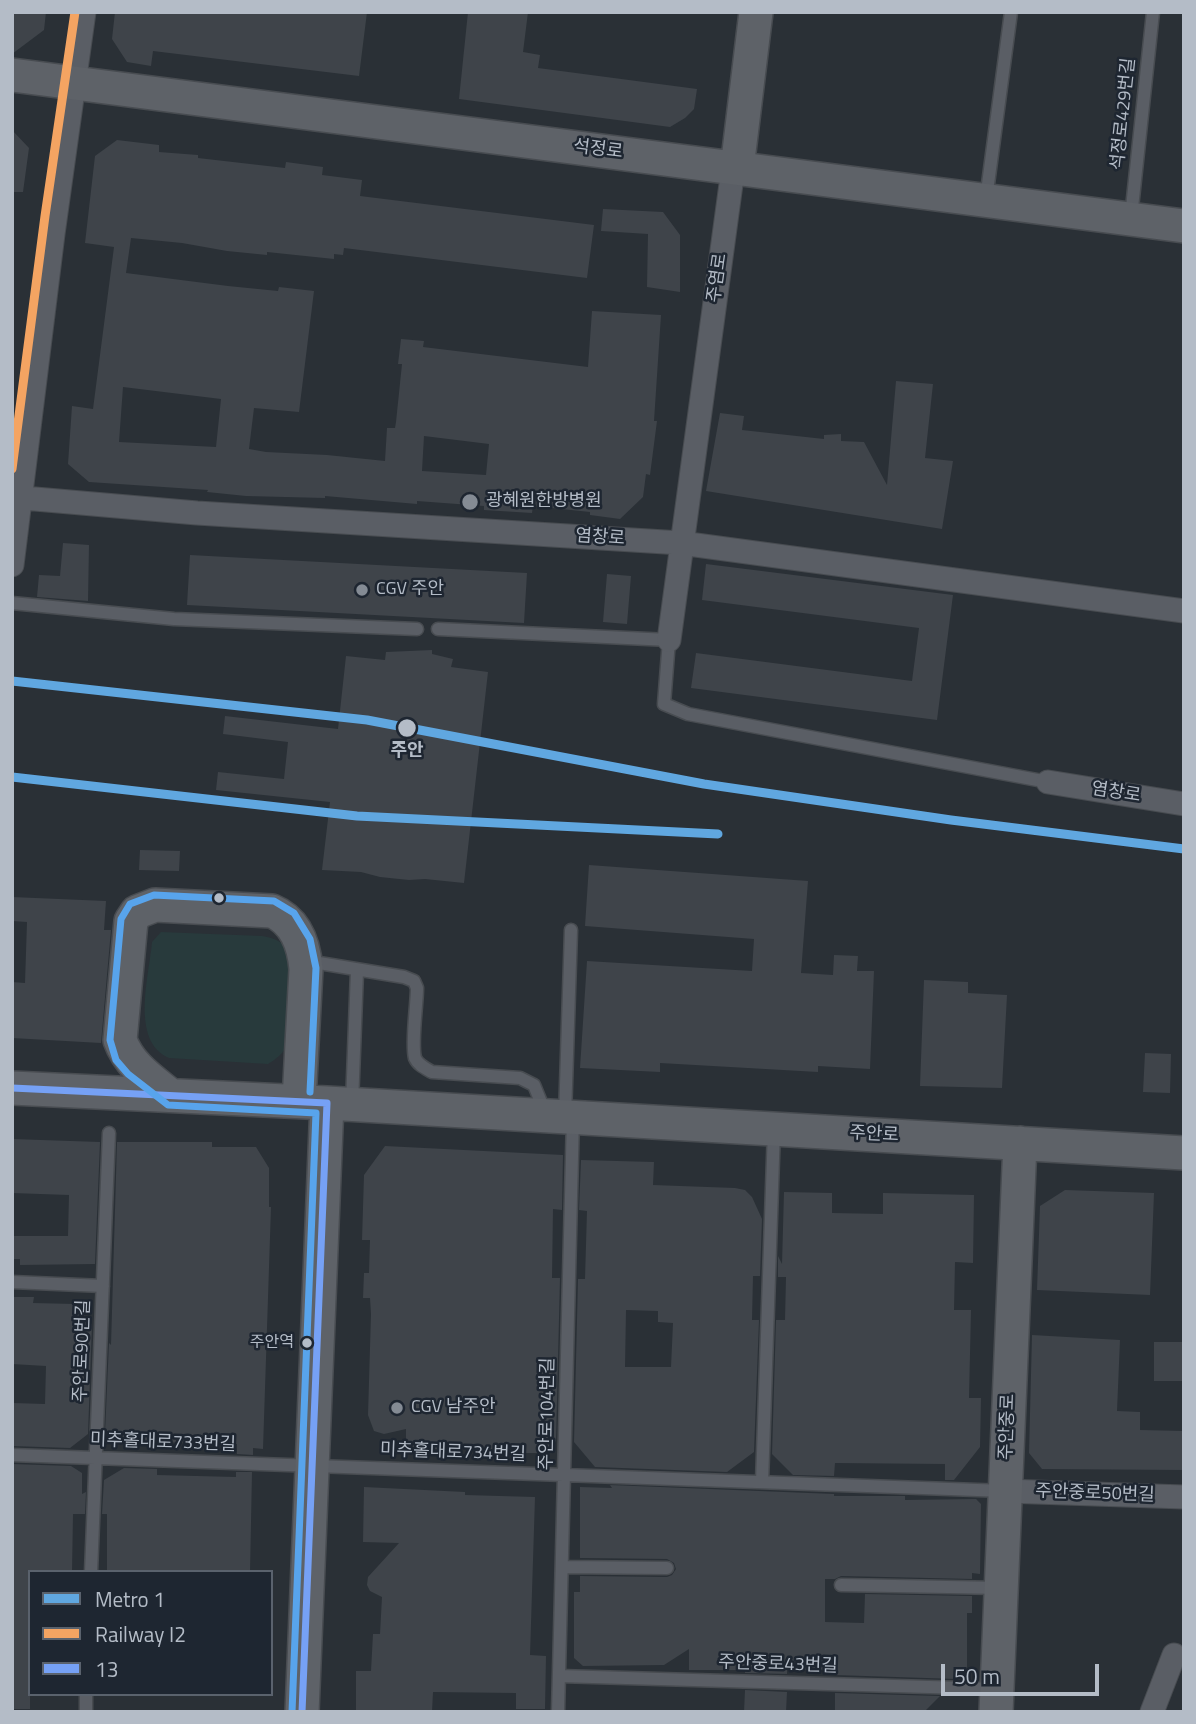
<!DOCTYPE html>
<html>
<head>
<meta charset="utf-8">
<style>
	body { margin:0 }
	#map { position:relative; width:1196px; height:1724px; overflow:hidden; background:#2a3036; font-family:"Titillium Web",sans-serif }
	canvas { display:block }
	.frame { position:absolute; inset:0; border:14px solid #b4bcc7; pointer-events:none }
	.legend { position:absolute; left:28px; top:1570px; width:245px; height:126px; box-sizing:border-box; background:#1e2631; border:2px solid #5a626d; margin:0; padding:9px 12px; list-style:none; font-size:21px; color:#b4bcc7 }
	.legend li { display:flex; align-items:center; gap:14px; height:35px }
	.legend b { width:35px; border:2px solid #5a626d }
	.scale { position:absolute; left:941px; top:1664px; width:158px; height:32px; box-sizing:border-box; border:4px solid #b4bcc7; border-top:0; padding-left:9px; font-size:21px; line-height:24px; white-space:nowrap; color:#b4bcc7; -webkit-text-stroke:5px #1e2631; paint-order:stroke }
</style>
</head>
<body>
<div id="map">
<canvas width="1196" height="1724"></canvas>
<div class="frame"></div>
<ul class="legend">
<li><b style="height:9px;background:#60a7e0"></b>Metro 1</li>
<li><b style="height:9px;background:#f4a462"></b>Railway I2</li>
<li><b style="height:9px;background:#76a1f5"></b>13</li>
</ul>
<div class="scale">50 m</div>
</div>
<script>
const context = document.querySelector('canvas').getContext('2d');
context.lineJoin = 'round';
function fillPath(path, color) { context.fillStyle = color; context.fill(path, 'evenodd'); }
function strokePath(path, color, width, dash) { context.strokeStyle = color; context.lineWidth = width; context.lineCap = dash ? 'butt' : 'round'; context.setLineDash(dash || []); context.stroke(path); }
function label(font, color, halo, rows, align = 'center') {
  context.font = font + ' "Titillium Web","Noto Sans KR",sans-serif'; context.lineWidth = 5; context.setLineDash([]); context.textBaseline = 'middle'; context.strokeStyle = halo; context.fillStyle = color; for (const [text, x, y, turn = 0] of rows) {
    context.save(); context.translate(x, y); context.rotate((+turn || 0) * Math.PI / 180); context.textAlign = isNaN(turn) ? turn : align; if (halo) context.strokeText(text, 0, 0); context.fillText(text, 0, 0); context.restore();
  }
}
fillPath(new Path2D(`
	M161,932L262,936C273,938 284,941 289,952C294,963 290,1031 287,1045C284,1053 275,1060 268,1064L169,1058C130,1041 149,977 152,942Z`), '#283a3c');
fillPath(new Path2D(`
	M12,12H46L44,30L12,54Z
	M115,12H367L359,76L153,51L151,66L127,62L112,39Z
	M468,12H528L523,52L540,55L538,68L697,89L694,109L685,118L670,127L459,99Z
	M12,130L29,148L23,192H12Z
	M117,140L159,145V152L198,155V158L285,168L286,162L323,167L322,175L362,180L360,196L594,225L587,278L344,248L343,255L334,254V259L267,252V255L227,251L182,243L131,238L126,273L228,286L278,291L279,287L314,291L299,412L254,408L249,449L266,452L327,455L385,461L387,428H395L396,422L402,364H398L401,339L424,341L423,347L588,367L592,311L661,315L654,421H657L650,475L646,474L643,497L620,519L590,515V512L533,506L532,513L484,510V506L417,501V504L325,496V498L246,496L207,492L208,490L89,482L68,464L72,406L93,409L114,247L85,243L95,156ZM123,387L221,399L216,447L119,442ZM424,436L489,444L486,475L422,471Z
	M603,209L663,212L680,235V292L647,287L648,234L601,231Z
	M896,381L933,384L925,458L953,461L942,529L706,491L720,413L744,416L742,430L824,439V435L841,434V441L864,442L887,485Z
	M63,543L89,545L88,601L37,597L39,575L60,576Z
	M190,555L527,573L524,623L187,605Z
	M706,564L953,595L937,720L691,688L696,653L912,681L919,628L702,600Z
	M607,574L631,576L627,624L603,622Z
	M432,650V654L453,659L451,667L488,672L464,883L425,879L409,880L380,877L361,872L322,870L330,802L216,790L218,772L284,779L288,742L223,734L225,716L338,729L346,656L385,660L386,652Z
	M140,850L180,851L179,871L139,870Z
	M589,865L808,881L801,973L833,975L834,955L858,956L857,971H874L870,1069L818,1066V1072L660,1063V1072L580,1068L587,961L752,971L754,939L585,926Z
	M12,897L106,901L104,930H111L101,1043L12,1038V982L25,983L27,922L12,921Z
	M924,980L968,982V993L1007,995L1002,1088L920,1086Z
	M1145,1053L1171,1054L1170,1093L1143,1092Z
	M12,1139L100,1142L95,1264L20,1265V1259H12V1236H68L69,1195L12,1193Z
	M117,1142H212V1147H256L269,1168V1207H271L263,1449L253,1448V1455L237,1454V1444L114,1441L105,1433L109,1343L111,1345Z
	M385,1146L563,1155L562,1210L553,1209L552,1278H560L556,1441L542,1453H515V1449H406V1429L384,1434L374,1431L368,1415L371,1314L370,1298H363L364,1273H369L370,1240H362L364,1175Z
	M581,1160L654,1162L653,1185L735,1188L745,1190L752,1197L762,1219L760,1276H753L752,1320H759L754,1452L727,1472L595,1467L574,1442L578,1279H585L587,1211L579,1210ZM626,1310L658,1311V1322L673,1323L671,1367H625Z
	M1065,1190L1154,1193L1150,1295L1037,1290L1040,1206Z
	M784,1192L832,1193V1213L883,1214V1193L974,1195L973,1263L955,1262L954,1310H971L969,1398H981L980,1447L954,1480H945V1464L835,1463L834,1476L793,1475L772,1454L776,1320H785L786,1277H778V1256L782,1264Z
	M12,1297H34L33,1303L75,1304L92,1324L88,1434L70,1448L12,1446L13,1403L45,1404L46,1366L12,1364Z
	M1032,1335L1120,1340L1117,1411L1140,1412V1430L1184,1431V1470L1042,1469L1029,1453Z
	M1154,1342H1184V1381H1154Z
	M12,1464L71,1466L82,1473V1494L86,1492L85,1514H73L72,1572H30V1709H12Z
	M124,1468L157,1469V1475L236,1477V1472H252L250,1572H107V1514H102L104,1480Z
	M610,1485L834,1494V1496H905V1500L976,1499L981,1504L980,1574L972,1573V1579L841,1576L835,1579H825V1622L864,1623L865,1594L972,1596V1613H967V1668L956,1679L835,1675V1670H787V1674L745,1673V1670H689V1649L664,1665L583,1666L574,1658V1592H580V1576L667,1577L672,1575L676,1569L674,1563L667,1559L580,1558V1487L612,1488Z
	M364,1487L465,1492V1495L535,1497L530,1655L546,1656L545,1709H516V1693L433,1692L432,1712H356V1671H371L373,1634H380L382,1597L370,1591L367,1585L368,1577L399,1543L363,1542Z
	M745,1690L787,1692L786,1712H744Z
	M835,1693L940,1696L924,1712H835Z`), '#3f444a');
const lane = new Path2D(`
	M986,199L1011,12
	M1131,217L1153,12
	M12,603L174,619L417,629
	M438,629L669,640L664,704L688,714L1048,782
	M307,961L404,977L414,981L417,988C417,1005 411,1043 415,1058C418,1065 425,1068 432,1072L520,1078L534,1085L545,1112
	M352,1104L357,971
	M565,1116L571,930
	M12,1282L103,1286
	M12,1455L1005,1491
	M762,1482L774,1129
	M562,1567L667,1568
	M91,1572L109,1133
	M841,1585L1001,1588
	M559,1676L996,1689
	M86,1712V1694
	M558,1712L573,1117`);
const street = new Path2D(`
	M12,497L197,513L681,543L1184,611
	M12,565L53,234L84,12
	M669,640L731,184L737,168
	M1048,782L1184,804
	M1005,1491L1184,1497
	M1152,1712L1174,1655`);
const secondary = new Path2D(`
	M12,75L1184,226
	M737,168L756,12
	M12,1088L327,1103L1184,1153
	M170,1095C150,1079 129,1065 120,1040L131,921L137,912L155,905L272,911C296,921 304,945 306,969L299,1101
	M302,1712L327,1103
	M996,1712L1020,1143`);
strokePath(lane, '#484c51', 15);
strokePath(street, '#484c51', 25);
strokePath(secondary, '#484c51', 36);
strokePath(lane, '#5a5e65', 12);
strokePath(street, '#5a5e65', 23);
strokePath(secondary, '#5e6268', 33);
strokePath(new Path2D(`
	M12,1088L327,1103
	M302,1712L327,1103`), '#76a1f5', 7);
strokePath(new Path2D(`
	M292,1712L316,1113L168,1105L128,1074L116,1060L110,1040L121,919L130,904L154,895L274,901L294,913L310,939L316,968L310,1092`), '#58a4ec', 7);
strokePath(new Path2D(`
	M12,469L45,216L75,12`), '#f4a462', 9);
strokePath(new Path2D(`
	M12,681L367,720L704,784L951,820L1184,849
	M12,777L357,816L718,834`), '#60a7e0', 9);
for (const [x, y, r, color] of [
	[470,502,9,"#848b94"],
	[362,590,7,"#848b94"],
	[407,728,10,"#b4bcc7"],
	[219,898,6,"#b4bcc7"],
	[307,1343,6,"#b4bcc7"],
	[397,1408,7,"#848b94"]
]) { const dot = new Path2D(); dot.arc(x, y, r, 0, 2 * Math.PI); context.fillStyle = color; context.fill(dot); strokePath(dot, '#1e2631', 2.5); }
label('16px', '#b4bcc7', '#1e2631', [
	["주안역",294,1343]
], 'right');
label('18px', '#b4bcc7', '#1e2631', [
	["석정로429번길",1124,114,-84],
	["석정로",598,150,7],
	["주염로",718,278,-82],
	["염창로",600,538,4],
	["염창로",1116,793,9],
	["주안로",874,1135,3],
	["주안로90번길",83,1351,-88],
	["주안로104번길",548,1414,-89],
	["주안중로",1008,1427,-88],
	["미추홀대로733번길",163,1443,2],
	["미추홀대로734번길",453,1453,2],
	["주안중로50번길",1095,1494,2],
	["주안중로43번길",778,1665,2]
]);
label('18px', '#b4bcc7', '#1e2631', [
	["광혜원한방병원",486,502],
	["CGV 주안",376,590],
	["CGV 남주안",411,1408]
], 'left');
label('bold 18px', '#b4bcc7', '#1e2631', [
	["주안",407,752]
]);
</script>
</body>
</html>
